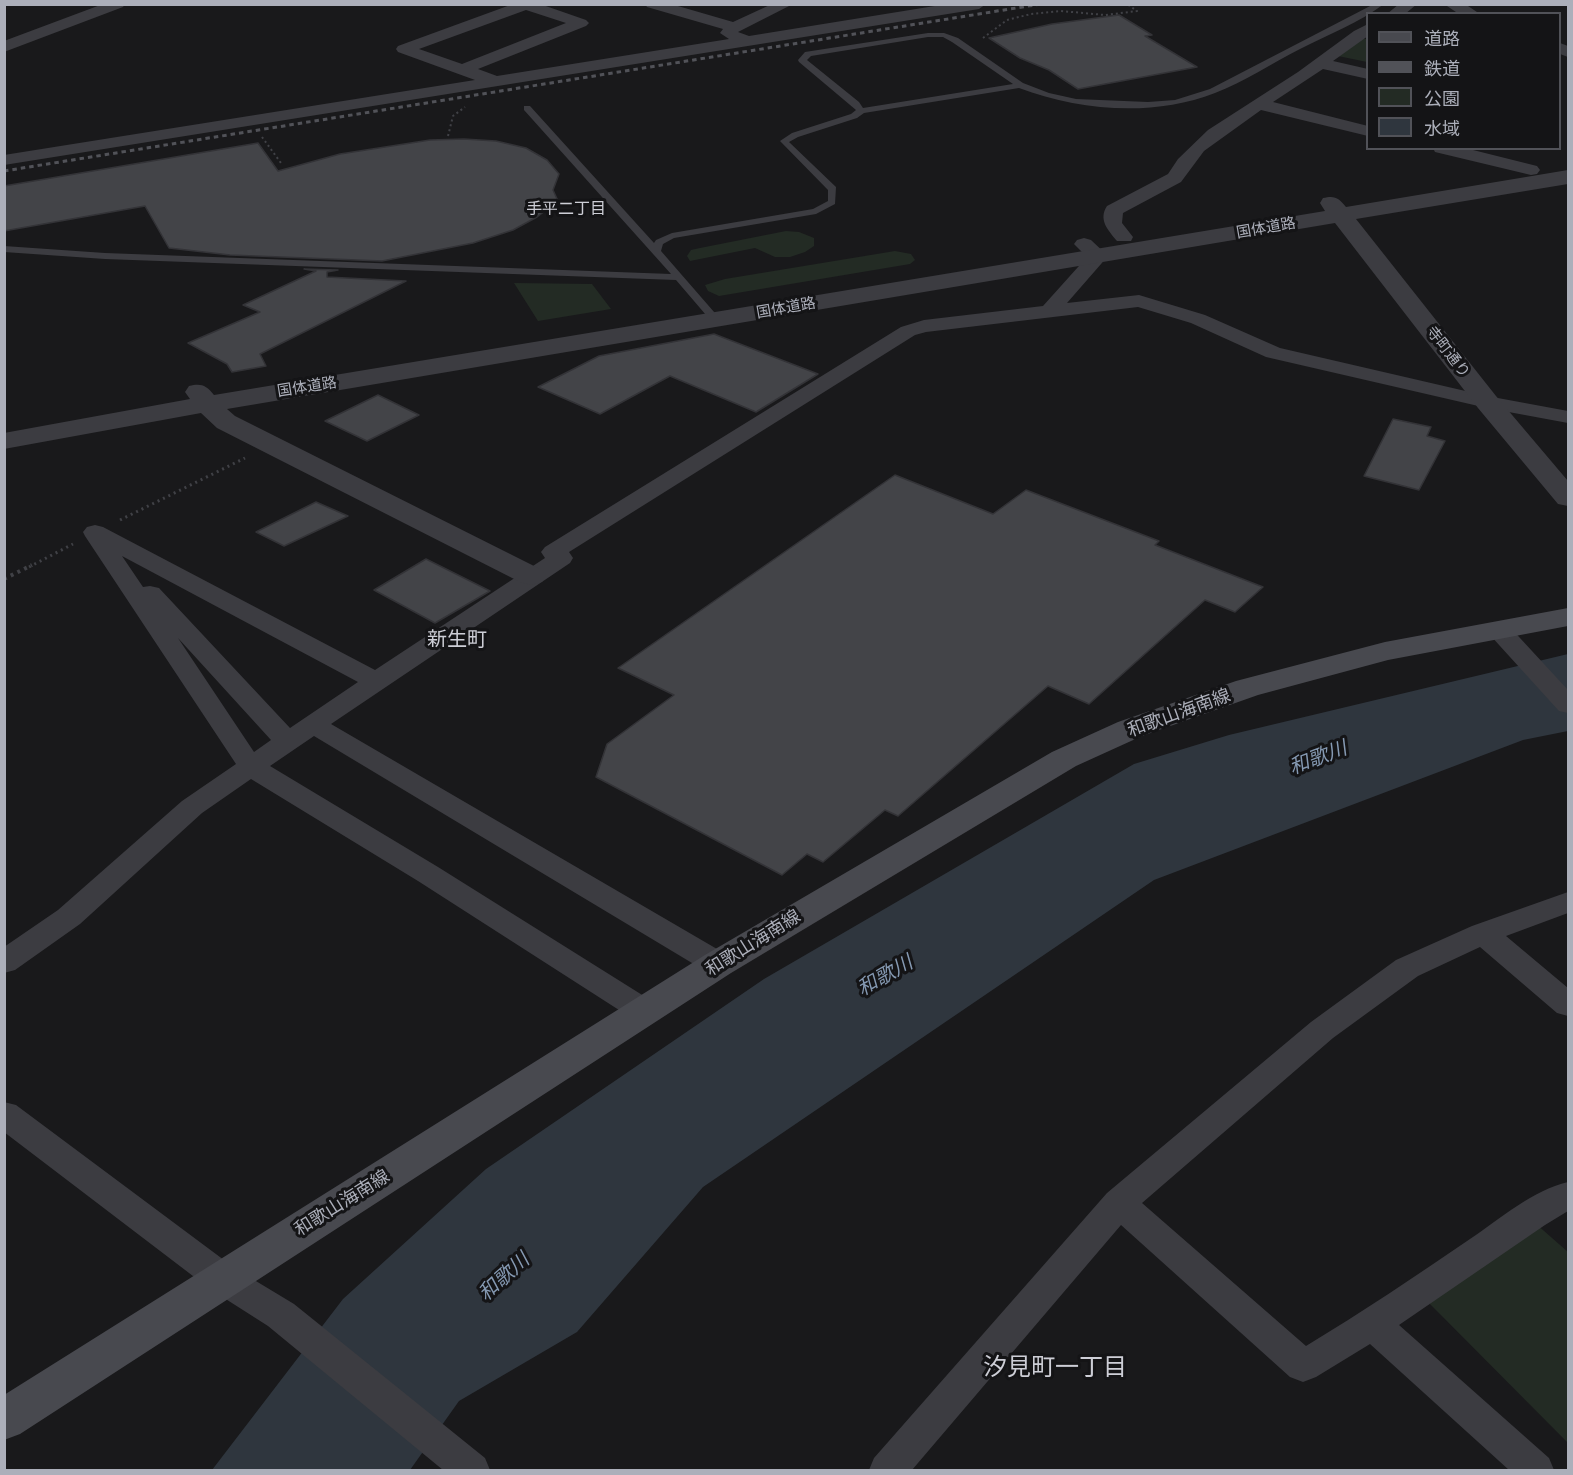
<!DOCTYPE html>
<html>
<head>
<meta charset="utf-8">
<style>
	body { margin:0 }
	#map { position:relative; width:1573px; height:1475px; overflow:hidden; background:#19191b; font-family:"Public Sans","Noto Sans JP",sans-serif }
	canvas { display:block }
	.frame { position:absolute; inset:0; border:6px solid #acafba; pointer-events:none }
	.legend { position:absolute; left:1366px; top:12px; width:195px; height:138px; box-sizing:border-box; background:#141416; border:2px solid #515258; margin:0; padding:8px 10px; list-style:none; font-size:18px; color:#acafba }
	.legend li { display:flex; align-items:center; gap:12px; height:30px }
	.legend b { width:30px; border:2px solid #515258 }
</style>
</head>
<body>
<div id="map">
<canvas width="1573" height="1475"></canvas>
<div class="frame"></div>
<ul class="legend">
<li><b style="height:8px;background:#48494f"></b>道路</li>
<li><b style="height:8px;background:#515258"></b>鉄道</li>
<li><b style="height:16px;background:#232b24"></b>公園</li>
<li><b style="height:16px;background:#2f363e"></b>水域</li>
</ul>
</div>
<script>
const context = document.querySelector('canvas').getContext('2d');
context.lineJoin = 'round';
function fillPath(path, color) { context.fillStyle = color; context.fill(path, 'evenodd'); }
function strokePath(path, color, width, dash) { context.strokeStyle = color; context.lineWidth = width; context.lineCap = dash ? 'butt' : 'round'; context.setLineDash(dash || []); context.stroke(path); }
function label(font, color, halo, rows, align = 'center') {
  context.font = font + ' "Public Sans","Noto Sans JP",sans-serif'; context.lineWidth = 6; context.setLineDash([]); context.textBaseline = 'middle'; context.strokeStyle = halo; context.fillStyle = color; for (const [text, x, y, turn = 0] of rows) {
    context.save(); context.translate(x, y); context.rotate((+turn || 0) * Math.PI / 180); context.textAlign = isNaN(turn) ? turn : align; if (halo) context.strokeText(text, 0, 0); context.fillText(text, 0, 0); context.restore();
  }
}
fillPath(new Path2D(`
	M1359,39H1367V62L1338,56Z
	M786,231L799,232L814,238V246L805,252L790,257H775L755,248L690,261L687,256L691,250L700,248Z
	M895,251L911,254L915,260L910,264L719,296L708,291L705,285L725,279Z
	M514,283L592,284L611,309L538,321Z
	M1535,1223L1568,1252V1443L1426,1300Z`), '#232b24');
fillPath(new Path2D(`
	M1568,654V731L1523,740L1154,880L703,1187L577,1332L459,1401L410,1470H212L343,1299L486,1169L764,979L1134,764L1229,735Z`), '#2f363e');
const building = new Path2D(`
	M1119,15L1152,35L1145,36L1197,67L1078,89L1049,70L1020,58L989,38L1052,24Z
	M464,139L496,141L526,148L547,160L559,174L553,190L558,201L537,217L513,230L473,243L382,261L230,255L169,248L145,206L4,231V186L258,143L278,171L340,154L430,140Z
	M304,269L338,270L327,272V277L406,281L260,354L266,366L232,372L227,364L188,343L260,312L243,305L316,271Z
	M714,334L818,374L756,412L670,376L600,414L538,387L599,356Z
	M378,395L419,415L367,441L325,421Z
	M1393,419L1431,427L1427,436L1445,441L1419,490L1364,476Z
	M895,475L993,514L1026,490L1159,541L1155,545L1263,587L1235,612L1205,600L1089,704L1048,686L898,816L885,810L823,862L807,854L782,875L596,777L607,744L674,695L618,668Z
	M316,502L348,516L284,546L256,532Z
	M426,559L490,591L435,623L374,590Z`);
fillPath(building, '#434448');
strokePath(building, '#333337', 1.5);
strokePath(new Path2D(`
	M983,38L1007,20L1031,14L1061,11L1105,15L1137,11L1127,4
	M448,136L453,116L465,107
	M262,137L281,163`), '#404146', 2, [2, 3]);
strokePath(new Path2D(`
	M120,520L245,458
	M29,567L73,544`), '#404146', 3, [2, 4]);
strokePath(new Path2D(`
	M4,579L32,565`), '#404146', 4, [3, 4.5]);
fillPath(new Path2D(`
	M1374,4H1384C1360,22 1328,35 1300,49C1272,63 1244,82 1215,93C1153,117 1080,111 1019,88L864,113L857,118L798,137L789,142L836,187L835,204L816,214L674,238L663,244L661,251L721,320L716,323L712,322L676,280L105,259L4,252V246L105,253L671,274L524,110V106H530L654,243L656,240L672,233L813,209L828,201V190L780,141L792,133L851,114L856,110L799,62L798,60L805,52L928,33H944L958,38L1023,83L1049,93L1076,99L1148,102L1175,100L1210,89ZM928,37H943L952,42L1013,84L863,108L859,102L807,60L811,56Z`), '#3c3c41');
fillPath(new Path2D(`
	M103,4H125L123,7L4,52V41Z
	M513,4H540L586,20L589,23L586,26L478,69L497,76L729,39L720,33L723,29L647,7L645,4H671L733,22L772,4H793L738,32L749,36L947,4H986L979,9L4,165V155L475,80L398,52L396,49L398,46ZM526,10L566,23L462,64L419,49Z
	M1399,4H1417L1405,14H1387Z
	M1444,4H1465L1480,14H1459Z
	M1368,24V36L1333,61L1368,69V79L1323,69L1273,102L1368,126V136L1261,110L1204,151L1181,182L1123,213L1122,223L1133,237L1131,241H1117C1108,230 1098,220 1107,206L1168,174L1178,159L1208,130L1298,72L1354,31Z
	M1560,43L1568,46V57L1560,54Z
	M1433,148H1465L1537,166L1540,170L1537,174L1531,175L1435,152Z
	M1084,238L1091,240L1108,256L1067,303L1139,295L1205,315L1280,348L1487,396L1568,411V423L1487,408L1266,357L1191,323L1138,307L926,332L915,335L569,552L573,558L570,563L331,724L729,956L733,964L729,972L718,975L707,972L314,736L270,766L438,867L655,1003L660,1011L655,1019L644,1022L633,1019L418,881L251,779L202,813L80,924L15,970L4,973V947L58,910L182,801L236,764L85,536L83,532L87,527L95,525L103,527L375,670L545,558L541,552L545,547L901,327L924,320L1043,306L1087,257L1074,244L1077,240ZM122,556L358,682L290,728L159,588L150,586L143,587ZM178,638L271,740L254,752Z
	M1499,622L1508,625L1568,690V713L1559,711L1490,635L1486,630L1490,625Z
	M1568,892V913L1506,936L1568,988V1016L1557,1013L1480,947L1418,976L1333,1038L1142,1203L1306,1346C1362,1312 1416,1276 1470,1239C1500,1219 1533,1190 1568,1182V1211L1545,1225L1399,1325L1549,1458L1554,1470H1509L1370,1344L1316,1377L1303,1382L1290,1377L1121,1225L912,1470H869L874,1458L1107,1193L1311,1022L1396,960L1472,926Z
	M4,1102L16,1105L236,1269L294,1304L485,1458L490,1470H443L268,1326L210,1289L4,1132Z`), '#3c3c41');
fillPath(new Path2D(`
	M1568,170V184L1356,219L1496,396L1568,481V506L1558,504L1478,408L1335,223L227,409L235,416L542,570L546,576L542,582L531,585L520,582L217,428L201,413L4,449V433L190,399L185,392L189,386C201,383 206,385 214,395L1325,211L1320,203L1323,198C1335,195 1339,198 1346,207Z`), '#3c3c41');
fillPath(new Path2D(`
	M1568,608V626L1388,660L1258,695L1142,736L1076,766L731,973L20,1434L4,1440V1395L705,955L1052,752L1118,722L1236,681L1385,642Z`), '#48494f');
strokePath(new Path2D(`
	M4,171L1041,4`), '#515258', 3, [4.5, 4]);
label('15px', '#acafba', '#141416', [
	["国体道路",1266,228,-10],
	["国体道路",786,308,-10],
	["寺町通り",1448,352,52],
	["国体道路",307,387,-9]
]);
label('16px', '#cdced6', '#141416', [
	["手平二丁目",566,209]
]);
label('18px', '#acafba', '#141416', [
	["和歌山海南線",1179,713,-20],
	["和歌山海南線",753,943,-32],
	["和歌山海南線",342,1203,-32]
]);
label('20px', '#cdced6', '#141416', [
	["新生町",457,640]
]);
label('italic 20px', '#8599b2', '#141416', [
	["和歌川",1318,758,-21],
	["和歌川",885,976,-30],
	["和歌川",504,1277,-42]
]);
label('24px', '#cdced6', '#141416', [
	["汐見町一丁目",1055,1368]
]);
</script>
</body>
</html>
